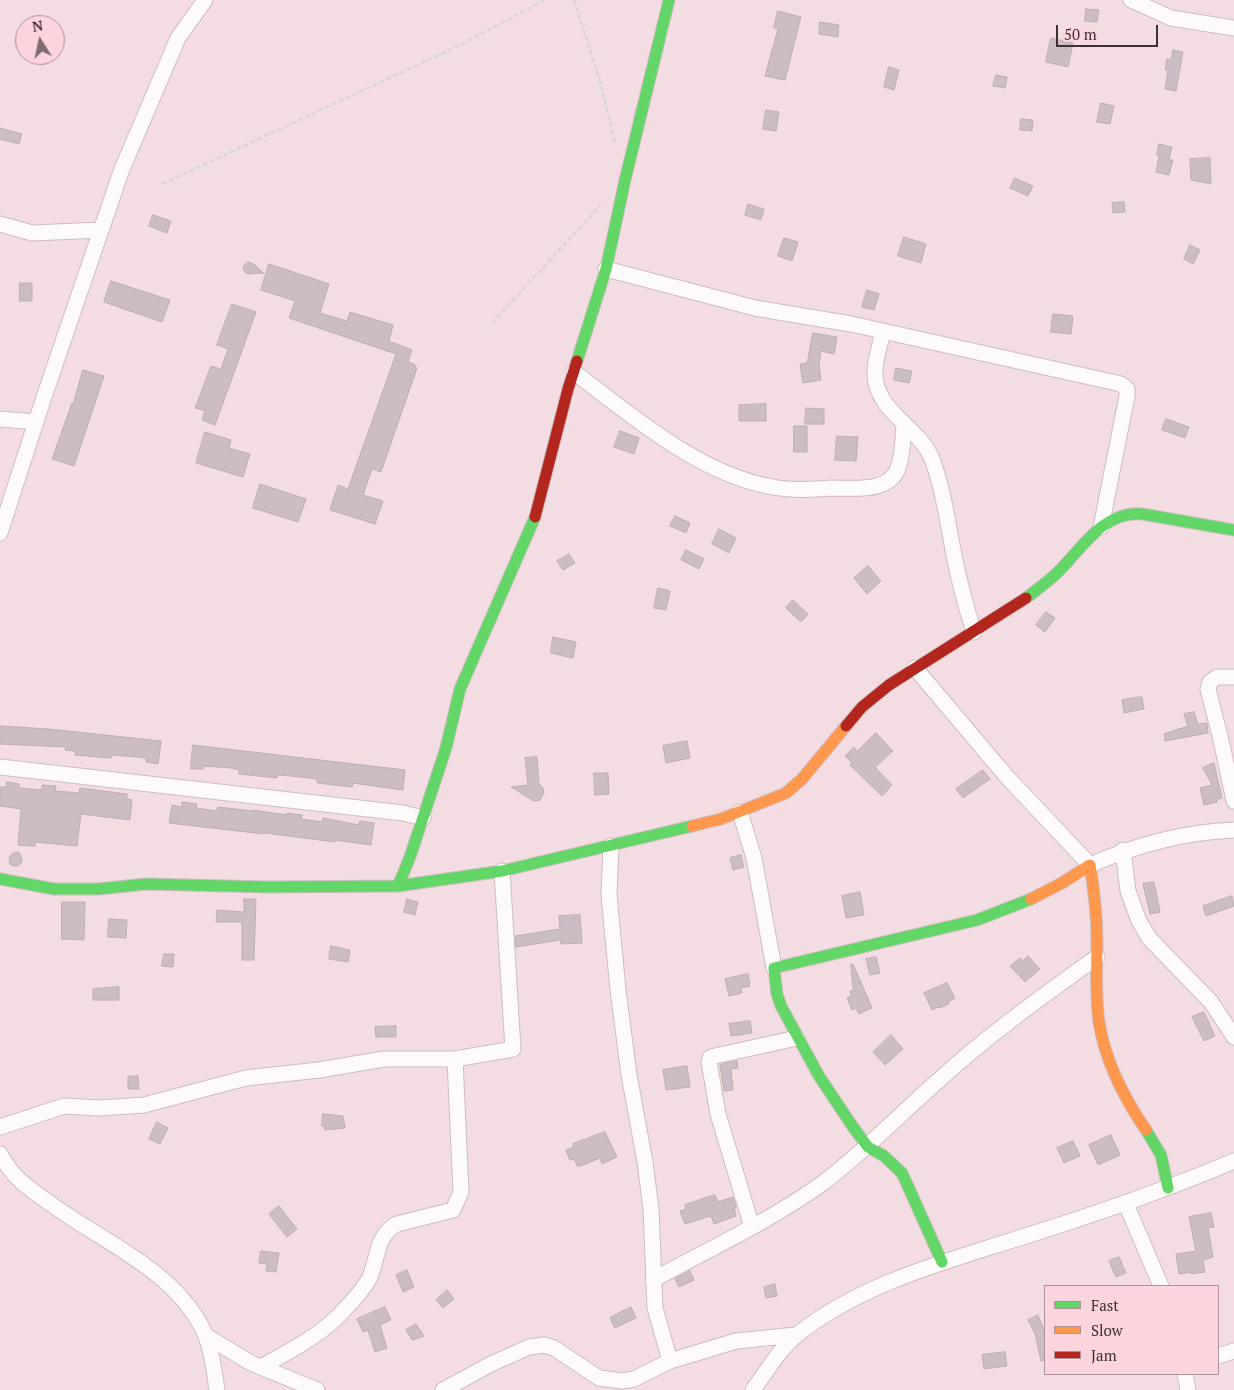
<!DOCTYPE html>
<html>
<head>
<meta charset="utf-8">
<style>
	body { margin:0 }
	#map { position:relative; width:1234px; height:1390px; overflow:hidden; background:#f3dde2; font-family:"PT Serif",serif }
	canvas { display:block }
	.legend { position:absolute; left:1044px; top:1285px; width:175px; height:90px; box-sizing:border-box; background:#fcd4de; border:1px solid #b0929a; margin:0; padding:6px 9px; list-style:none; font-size:15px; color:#3e2f33 }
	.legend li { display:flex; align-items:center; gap:10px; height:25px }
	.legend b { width:25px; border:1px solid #b0929a }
	.north { position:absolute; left:15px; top:15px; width:50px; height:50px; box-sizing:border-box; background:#fcd4de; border:1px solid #b0929a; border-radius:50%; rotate:350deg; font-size:14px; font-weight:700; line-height:20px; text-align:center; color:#3e2f33 }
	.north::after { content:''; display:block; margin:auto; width:18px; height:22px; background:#7d6c70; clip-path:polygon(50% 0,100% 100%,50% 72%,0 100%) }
	.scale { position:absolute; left:1056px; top:25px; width:102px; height:22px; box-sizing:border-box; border:2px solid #3e2f33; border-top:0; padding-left:6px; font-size:15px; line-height:18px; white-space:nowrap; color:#3e2f33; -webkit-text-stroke:4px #fcd4de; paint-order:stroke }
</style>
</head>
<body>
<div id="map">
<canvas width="1234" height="1390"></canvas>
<ul class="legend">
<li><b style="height:6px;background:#63d668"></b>Fast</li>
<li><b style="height:6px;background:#ff974d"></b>Slow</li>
<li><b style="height:6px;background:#b3261e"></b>Jam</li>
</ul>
<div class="north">N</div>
<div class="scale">50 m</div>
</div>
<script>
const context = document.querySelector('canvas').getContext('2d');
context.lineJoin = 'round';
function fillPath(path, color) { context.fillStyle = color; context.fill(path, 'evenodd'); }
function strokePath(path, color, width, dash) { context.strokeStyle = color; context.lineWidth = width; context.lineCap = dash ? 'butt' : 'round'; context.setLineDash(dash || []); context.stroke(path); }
const building = new Path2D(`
	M1086,9L1099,10L1097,22L1085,21Z
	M778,11L801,17L785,80L765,76L778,29L774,28Z
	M820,22L839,25L838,37L819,34Z
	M1051,38L1073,43L1068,67L1046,62Z
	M1173,50L1183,52L1176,91L1165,89L1168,70H1165L1167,59H1171Z
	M889,67L899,70L894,90L884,87Z
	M996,75L1007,77L1005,88L993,86Z
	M1101,103L1114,106L1110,124L1097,122Z
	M766,110L779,112L776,131L763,129Z
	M1021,119L1033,120L1032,131L1020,130Z
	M0,128L22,134L19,144L0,139Z
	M1159,144L1172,147L1169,160H1173L1169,175L1156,172L1159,155H1157Z
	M1210,158L1211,184L1191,180L1190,159Z
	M1015,178L1033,186L1028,196L1010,188Z
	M1124,202L1125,212L1113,213L1112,203Z
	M748,204L764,209L761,220L745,215Z
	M153,215L171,221L167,233L149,226Z
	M904,237L926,244L921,263L898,256Z
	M784,238L798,242L792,261L778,256Z
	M1190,245L1200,250L1193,264L1184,259Z
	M248,262L252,263L264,273L248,274L245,272L243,269L244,266Z
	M269,264L329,284L320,313L347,321L350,312L393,325L389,341L412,350L408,362L415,365V367L417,368L381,472L372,469L363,495L383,501L375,524L330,510L338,485L348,489L396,354L289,318L295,301L261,290Z
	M111,281L170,300L162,322L104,302Z
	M20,283H32V301H20Z
	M867,290L879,294L874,310L862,307Z
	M232,304L256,312L215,425L202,420L205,411L195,408L211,366L221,369L228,349L217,345Z
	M1053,314L1073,316L1071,334L1051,332Z
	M813,333L837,337L834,354L821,351L819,365L821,380L803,383L800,364L807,363Z
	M896,368L912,371L909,383L894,380Z
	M83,370L104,376L74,466L52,459L72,403L73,404Z
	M766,404V421H739V405Z
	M806,408L824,409V424H805Z
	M1166,419L1189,427L1185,438L1162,430Z
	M794,426H807V452H794Z
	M620,431L639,438L634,454L614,447Z
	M205,432L231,440L229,448L250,454L243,477L196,463Z
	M837,436L858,437L856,461L835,460Z
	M260,484L306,499L298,522L253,508Z
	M675,516L690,523L686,533L670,526Z
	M719,529L736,538L729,553L712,544Z
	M686,550L704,559L699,569L681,560Z
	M569,554L575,563L563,570L557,561Z
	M868,566L881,581L867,594L854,578Z
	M658,588L670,591L666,610L654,608Z
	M793,600L808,614L801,622L786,608Z
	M1046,612L1055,618L1045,632L1036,625Z
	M553,637L576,642L573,658L551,653Z
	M1142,697L1144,709L1124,713L1122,700Z
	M1194,712L1198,724L1207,723L1208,733L1165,741L1164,734L1188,726L1184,714Z
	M0,726L49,729L161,741L158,764L146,762V758L138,757L111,755V758L75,755V751L65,750L66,747L0,744Z
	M876,733L893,751L875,767L892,785L882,796L850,765L852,763L845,756L854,747L857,751Z
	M687,741L690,758L666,763L663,746Z
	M193,745L405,770L403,790L353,783L352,787L317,783V779L291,776L278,775L277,778L239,774V770L231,768L203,766V769H191Z
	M537,757L539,784L543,788L544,793L540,800L534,801L511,787L528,785L525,758Z
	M1214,763L1222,798L1217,799V802L1204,805L1200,788L1212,785L1203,768Z
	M983,770L990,779L963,798L956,789Z
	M594,773H608L609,794L595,795Z
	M7,782L19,784V788L42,790V785L56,786L55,791L79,793L80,788L127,794V799L132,800L130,820L81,814L77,846L35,842V846L18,845L21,809L0,806V787H6Z
	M182,802L197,804L196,808L217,811L218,807L253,811V810L287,815V813L302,815L301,819L322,822L323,818L359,825L360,821L374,823L371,845L335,840V842L265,833L264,834L169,823L172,805L182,807Z
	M19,852L22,859L21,863L18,866H13L10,864L9,858L12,854Z
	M741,855L744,867L733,870L730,858Z
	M1154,882L1160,912L1150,914L1143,884Z
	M860,892L864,915L846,918L842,896Z
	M1232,896L1234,906L1206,916L1203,906Z
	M244,899H256L254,960H242V922H216L217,910L244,912Z
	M407,899L418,902L415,915L404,912Z
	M62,902H85L84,940L62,939Z
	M580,915L582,943L561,944L560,940L516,947L515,936L560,929L559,916Z
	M109,919L127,920L126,938L108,937Z
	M331,946L350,950L348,962L329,959Z
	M164,954H174L173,967L162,966Z
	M1028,956L1040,969L1025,982L1010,966L1020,958L1022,961Z
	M876,957L880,973L870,975L866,959Z
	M851,964H853L872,1008L859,1014L856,1008L852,1010L847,998L851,996L850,991L853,990Z
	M748,974L750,986L741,988L742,993L729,996L725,979Z
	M947,983L955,998L948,1002L949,1004L939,1008L938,1007L932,1010L924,993Z
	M119,987V1000H93V989Z
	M1204,1012L1215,1036L1204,1041L1192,1017Z
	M750,1021L752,1033L731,1036L729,1024Z
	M396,1026V1037H376L375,1027Z
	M891,1035L903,1049L885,1065L873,1052Z
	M737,1061L738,1068L731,1069L733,1090L724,1091L720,1065Z
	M687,1066L690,1087L666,1090L663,1070Z
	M138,1076L139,1089H128V1077Z
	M323,1114L343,1116L345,1128L325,1130L324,1126H322Z
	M157,1122L168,1128L160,1144L149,1139Z
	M605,1132L617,1157L602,1164L600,1158L578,1167L574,1159L570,1160L566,1150L574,1147L573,1144Z
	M1111,1135L1120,1155L1098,1165L1089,1145Z
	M1073,1141L1080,1156L1064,1163L1057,1148Z
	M715,1195L718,1202L733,1197L736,1208L734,1209L736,1216L714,1224L711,1216L685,1224L680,1211L686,1209L685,1205Z
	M279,1206L297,1229L287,1237L269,1214Z
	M1211,1213L1214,1227L1208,1228L1213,1257L1203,1260L1205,1272L1191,1274V1272L1179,1274L1176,1254L1196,1251L1189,1217Z
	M261,1251L279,1253L276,1272L266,1271L267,1264L259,1263Z
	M1119,1257L1126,1273L1116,1277L1109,1261Z
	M407,1270L414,1287L403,1292L396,1275Z
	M690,1271L694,1280L679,1287L675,1279Z
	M775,1284L777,1296L766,1298L764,1287Z
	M447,1290L454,1299L443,1308L436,1300Z
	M385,1307L391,1320L380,1325L387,1348L375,1352L368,1330L363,1332L357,1319Z
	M631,1307L636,1318L615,1328L610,1318Z
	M1038,1315L1045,1332V1360L1041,1361L1035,1334L1028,1320Z
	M416,1324L424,1336L412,1340L406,1330Z
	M1005,1352L1007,1366L984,1369L982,1355Z`);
fillPath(building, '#ccbdc4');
strokePath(building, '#bdaeb5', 1);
const street = new Path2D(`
	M1131,0L1171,18L1234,28
	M0,224L32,233L101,230
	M606,269L755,308L851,324L1121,384L1127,389V396L1101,527
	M883,331C880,347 872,367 876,383C883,415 920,429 932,459C943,488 948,524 954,555C959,581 966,607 974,632
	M574,372C631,415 700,475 773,487C793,491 813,489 833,488C856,488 892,493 899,465C903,452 903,437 904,424
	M0,419L36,422
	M0,533L44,397L122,169L178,38L205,0
	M915,668L1007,777L1090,865C1136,845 1184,832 1234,830
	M1234,677H1217L1210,682L1208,689L1221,740L1234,801
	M0,767L403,813L423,818
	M740,812L754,858L774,968
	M611,846L609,895L618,990L629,1075L645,1162L651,1209L655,1308L670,1361
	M1123,850L1128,891L1139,921L1149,938L1211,1002L1234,1037
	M0,1127L64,1106L99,1108L144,1105L246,1078L319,1070L384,1059H455L513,1049L502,871
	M0,1154C13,1178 29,1189 51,1204C104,1243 177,1271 205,1334C211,1348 215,1375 217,1390
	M1126,1204L1161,1286
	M752,1227L718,1114L709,1062L710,1058L715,1056L797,1038
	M653,1280C709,1249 768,1222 820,1185C863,1153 899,1115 939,1080C988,1035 1043,996 1097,957
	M206,1336L251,1363L317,1390
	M1218,1356L1234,1351
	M263,1366C291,1350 322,1335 344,1310C352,1302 366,1286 370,1277C378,1258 376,1235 397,1224L453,1210L461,1192L455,1059
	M1185,1374L1188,1390
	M443,1390L491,1364L529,1347L544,1345L554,1348L599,1378L622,1381L634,1379L670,1361L736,1341L796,1335
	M753,1390C767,1371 779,1349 798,1334C861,1284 941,1263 1016,1239C1090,1216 1163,1191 1234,1161`);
const fast = new Path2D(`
	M577,361L606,269L625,180L669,0
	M1026,598C1038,589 1049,581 1059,571C1083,547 1103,511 1142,514L1234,530
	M0,879L54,889H98L146,884L267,887L398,886L502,871L692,826
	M398,886L410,857L446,748L460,689L535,517
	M1146,1130L1161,1155L1168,1188
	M942,1262L902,1173L884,1156L868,1147L853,1127L819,1076L781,1006L777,994L774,968L977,920L1031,899`);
const slow = new Path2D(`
	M692,826L721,819L786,793L802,779L846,726
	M1031,899L1062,883L1090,865C1094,890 1097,915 1097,941C1097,968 1095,995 1099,1022C1105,1060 1124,1098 1146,1130`);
const jam = new Path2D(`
	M535,517L568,389L577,361
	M846,726L862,707L889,685L1026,598`);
strokePath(street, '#cebdc0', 17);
strokePath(fast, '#cebdc0', 13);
strokePath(slow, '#cebdc0', 13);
strokePath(jam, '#cebdc0', 13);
strokePath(new Path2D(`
	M574,0L600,81L615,142
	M162,184L458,46L545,0
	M492,323L601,205`), '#dbd4d6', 2.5, [5, 2.5]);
strokePath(street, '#fdfafb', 15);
strokePath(fast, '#63d668', 11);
strokePath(slow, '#ff974d', 11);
strokePath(jam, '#b3261e', 11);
</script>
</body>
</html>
